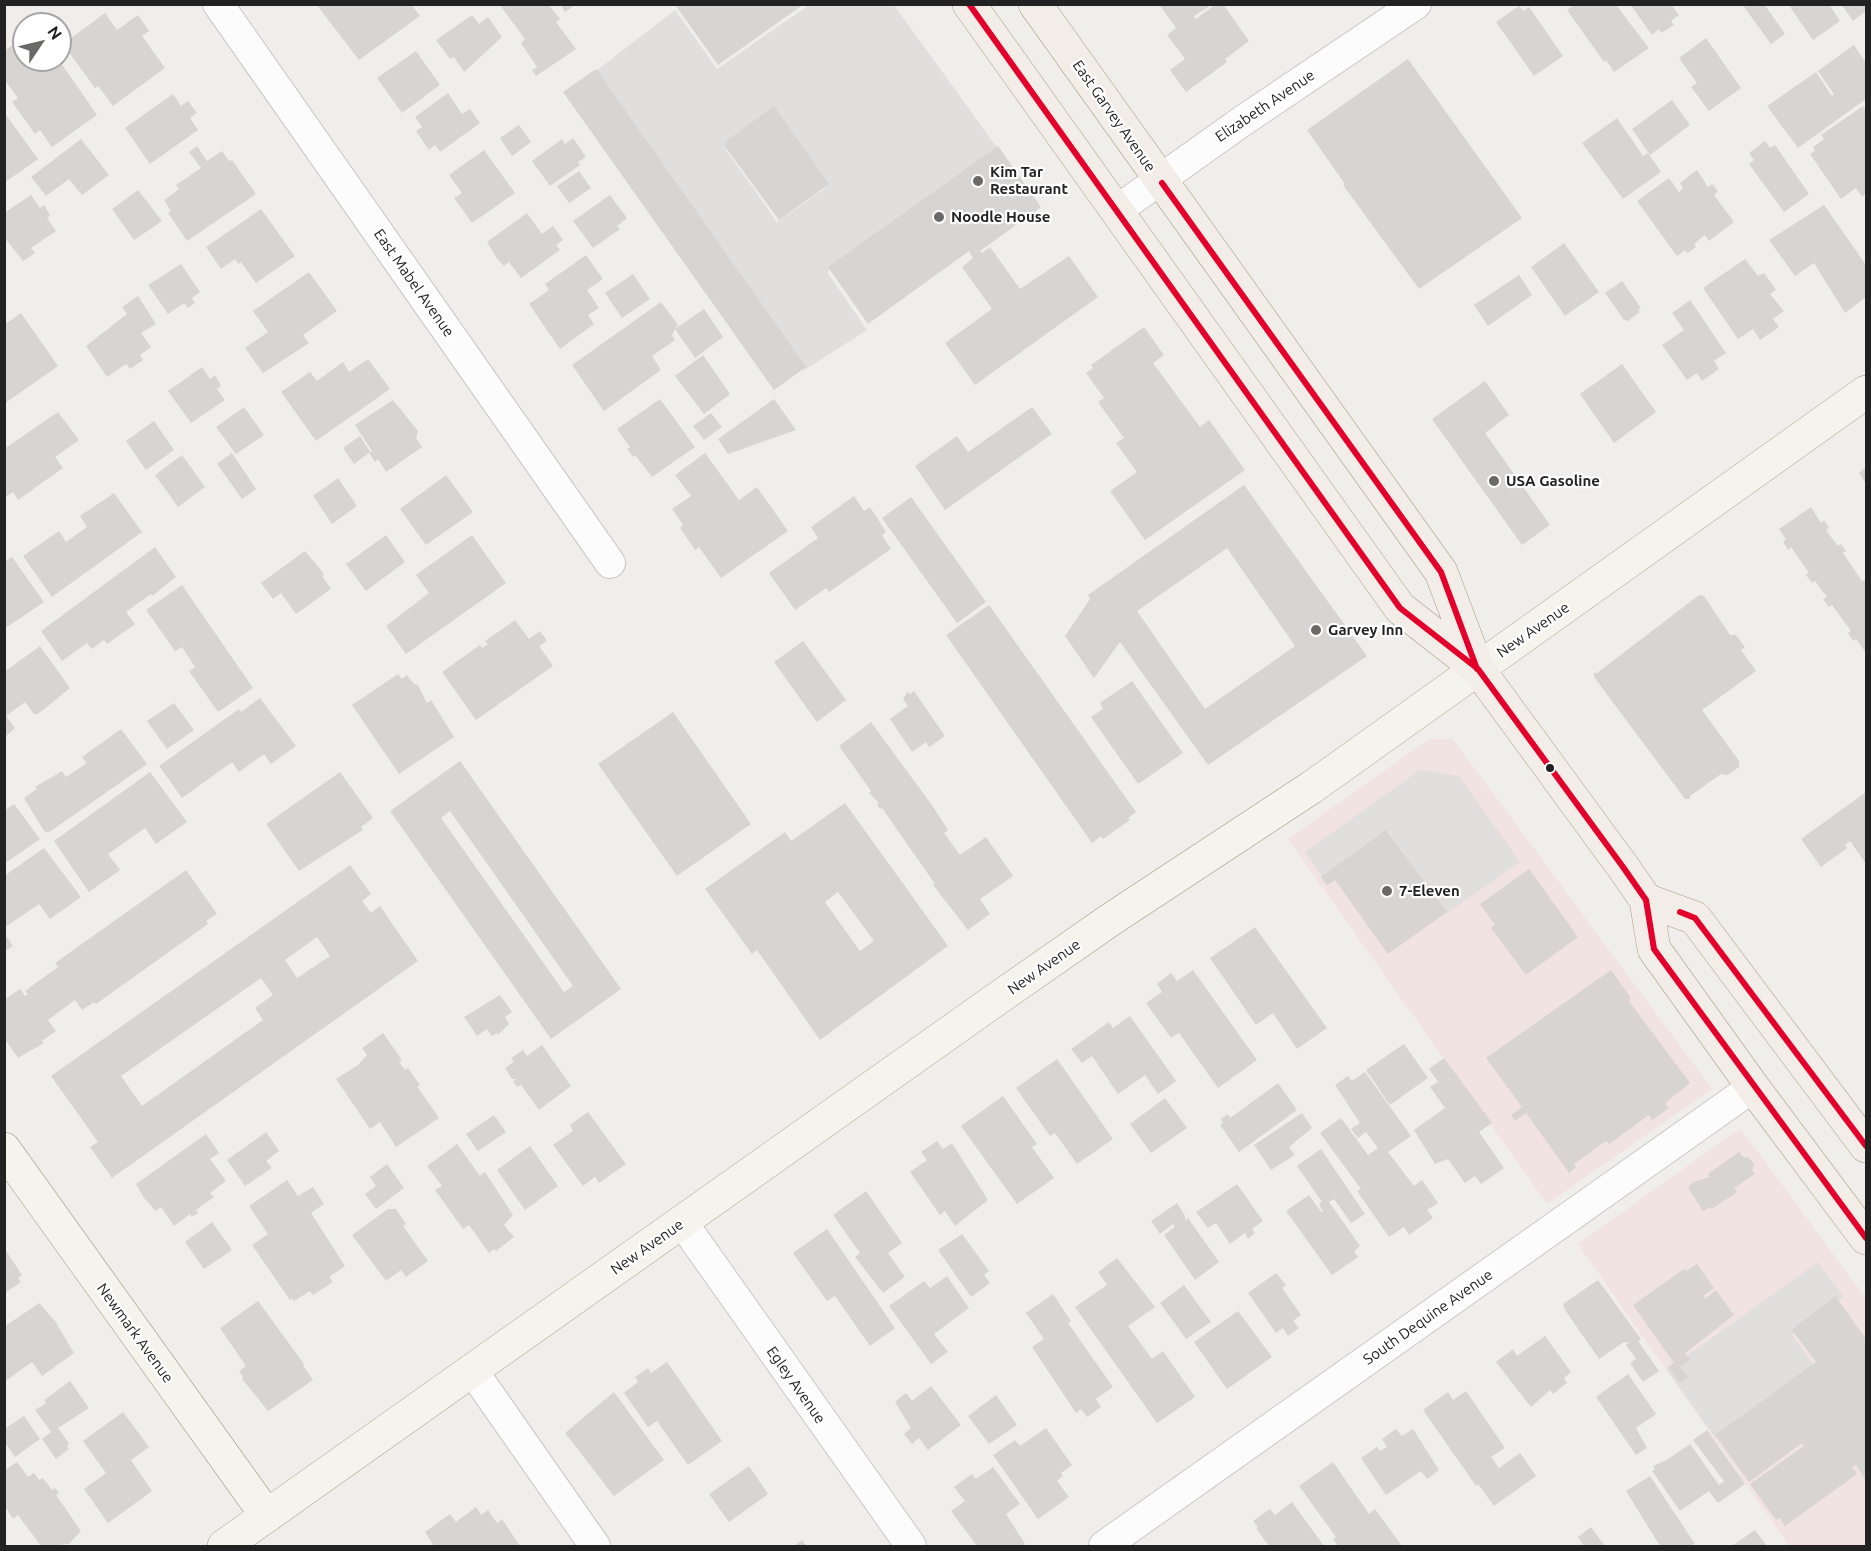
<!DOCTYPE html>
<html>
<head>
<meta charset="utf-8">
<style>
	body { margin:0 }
	#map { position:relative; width:1871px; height:1551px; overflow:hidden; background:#f0eeeb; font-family:Ubuntu,sans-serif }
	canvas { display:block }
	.frame { position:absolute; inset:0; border:6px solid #222; pointer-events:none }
	.north { position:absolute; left:12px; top:12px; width:60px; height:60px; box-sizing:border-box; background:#fff; border:2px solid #a7a7a7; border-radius:50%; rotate:55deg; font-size:16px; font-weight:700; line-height:24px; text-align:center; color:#222 }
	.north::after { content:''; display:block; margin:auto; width:21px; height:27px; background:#6a6968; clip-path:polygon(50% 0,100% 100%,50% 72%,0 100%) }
</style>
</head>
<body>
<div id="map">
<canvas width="1871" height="1551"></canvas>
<div class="frame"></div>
<div class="north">N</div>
</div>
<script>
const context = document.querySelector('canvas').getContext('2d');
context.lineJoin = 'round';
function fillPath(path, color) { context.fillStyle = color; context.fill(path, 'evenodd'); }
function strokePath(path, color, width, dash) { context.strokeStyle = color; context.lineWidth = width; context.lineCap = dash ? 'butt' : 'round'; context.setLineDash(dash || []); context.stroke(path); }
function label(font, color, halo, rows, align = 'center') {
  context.font = font + ' Ubuntu,sans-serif'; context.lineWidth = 4.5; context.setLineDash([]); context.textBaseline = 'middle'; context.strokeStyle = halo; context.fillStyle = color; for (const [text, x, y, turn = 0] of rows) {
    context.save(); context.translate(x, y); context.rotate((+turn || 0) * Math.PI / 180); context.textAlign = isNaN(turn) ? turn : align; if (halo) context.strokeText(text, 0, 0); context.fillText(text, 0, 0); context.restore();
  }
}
fillPath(new Path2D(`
	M1429,739H1453L1712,1089L1547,1204L1288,839Z
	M1740,1128L1866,1298V1546H1789L1578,1244Z`), '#f1e3e1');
fillPath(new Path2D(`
	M809,5H894L998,149L827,272L867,330L803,371L592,74L675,10L717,69ZM774,115L825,188L777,222L726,150Z
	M1420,770L1459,776L1520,862L1446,914L1389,832L1323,877L1305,852Z
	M1818,1262L1844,1297L1792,1335L1814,1366L1715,1437L1667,1370Z`), '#e0dfde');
fillPath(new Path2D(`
	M316,4H411L420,16L359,60Z
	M499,4L549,5L560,19L556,22L576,49L536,76L532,70L537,67L521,43L525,39Z
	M560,4H577L565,12Z
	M678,4H804L718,65L676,6Z
	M1159,4H1213L1194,16L1196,19L1216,4H1223L1249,41L1225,59L1227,62L1186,92L1170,70L1185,59L1167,35L1176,28Z
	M1630,4H1671L1679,15L1671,21L1674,25L1661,33L1659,29L1652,35Z
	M1748,4H1764L1785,34L1771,44L1744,7Z
	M1793,4H1829L1840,21L1813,40L1790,7Z
	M1841,4H1866V11L1853,21Z
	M1574,5H1616L1649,48L1614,72L1606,60L1604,62L1567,10Z
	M1519,6L1523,11L1529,7L1563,56L1534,76L1496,22Z
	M105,13L117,30L138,15L149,31L142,36L165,68L113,106L98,86L95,88L63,44Z
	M472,15L479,24L488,17L502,37L464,72L454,57L450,59L436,40Z
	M1706,38L1741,88L1709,111L1691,87L1697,83L1679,58Z
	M21,39L24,42V60H59L97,115L52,147L40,130L35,134L12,102L18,98L4,79V51Z
	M1854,45L1866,63V99L1798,148L1767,106L1816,72L1832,96L1834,94L1818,71Z
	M416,51L440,85L402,113L377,78Z
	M1408,59L1522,218L1419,289L1343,185L1345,184L1307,130Z
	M596,69L806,367L774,390L563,92Z
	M448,93L462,114L470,109L480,123L440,152L435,145L429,150L416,131L422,127L415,117Z
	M173,94L181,106L188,101L197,113L190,118L198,130L150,164L125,128Z
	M1672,100L1690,125L1650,155L1632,129Z
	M774,106L829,184L779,220L726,148L725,142Z
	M1863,106L1866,111V193L1862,197L1856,188L1841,199L1810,154L1815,151L1813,147L1824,139L1821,135Z
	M4,112L38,159L4,183Z
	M1617,118L1643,156L1648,153L1661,172L1623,199L1582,143Z
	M519,125L531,142L512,156L500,138Z
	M573,138L586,157L578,162L580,165L550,186L532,161L562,139L565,144Z
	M81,139L109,175L82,195L69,179L46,196L31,177Z
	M1765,141L1770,148L1775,145L1809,194L1784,212L1749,164L1754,160L1749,153Z
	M197,146L207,161L222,151L229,161L232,160L256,194L187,241L168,213L171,211L164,200L179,189L176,185L201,168L189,152Z
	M998,146L1041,207L980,251L982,253L990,247L1020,289L1069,256L1098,297L975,385L945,343L992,309L962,267L973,258L969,251L868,324L828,267Z
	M484,150L515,193L472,223L454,198L462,193L449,175Z
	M1697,170L1708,187L1712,184L1718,191L1714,195L1734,222L1709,241L1705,235L1694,244L1696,247L1688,253L1685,250L1677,256L1637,201L1669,178L1679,192L1683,188L1680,183Z
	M579,171L591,188L569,203L557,186Z
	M138,190L162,221L134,240L112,209Z
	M31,195L40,208L44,205L50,215L47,218L56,231L31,248L35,253L23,261L4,237V213Z
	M610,195L627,218L617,226L620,229L593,248L573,221Z
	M1824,205L1866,265V297L1845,313L1814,263L1795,276L1769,240Z
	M261,209L295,256L256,283L241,262L238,264L235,259L221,269L206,247Z
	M527,213L542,234L553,226L563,240L556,245L560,250L521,278L509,262L504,266L497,259L487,242Z
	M1564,243L1599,292L1565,316L1531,267Z
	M586,255L603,279L587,290L599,308L588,315L594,324L560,349L529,304L549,290L545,284Z
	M1745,259L1758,276L1764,273L1776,290L1770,294L1784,311L1773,319L1779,327L1760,340L1753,329L1738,339L1703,288Z
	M181,264L200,292L192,298L195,303L188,308L184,303L168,314L148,285Z
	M309,272L337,311L303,335L309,343L263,373L245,348L268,332L253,311Z
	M633,274L650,299L622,318L605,293Z
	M1519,275L1532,295L1488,326L1474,305Z
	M1622,281L1641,308L1638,310L1640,312L1628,321L1624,320L1605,293Z
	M138,296L156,324L141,333L151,347L140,355L143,360L130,369L126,364L107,377L86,346L127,314L122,307Z
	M1690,300L1726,353L1714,361L1719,369L1702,381L1697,373L1687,380L1662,345L1684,330L1672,313Z
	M661,302L678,325L675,329L704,309L723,337L695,358L675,329L672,335L675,340L652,356L661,370L604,411L572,365Z
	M21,313L58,366L4,404V325Z
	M1144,327L1164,355L1153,363L1200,427L1209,420L1245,470L1145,540L1110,491L1137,472L1116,443L1124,438L1098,402L1104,398L1086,373L1093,368L1091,365Z
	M703,355L730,394L704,414L675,376Z
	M368,359L390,389L316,441L281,392L310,372L317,381L343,362L349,372Z
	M1622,364L1656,412L1614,443L1580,394Z
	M202,367L210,379L215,375L221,386L217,389L225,400L191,423L168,391Z
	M1485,381L1509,415L1485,433L1550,525L1522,545L1432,419Z
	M660,399L695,447L652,477L635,455L633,457L627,449L630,447L617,429Z
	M774,399L796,430L728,454L718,439Z
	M393,400L418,431L416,438L422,447L386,472L378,459L375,462L369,453L354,464L343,448L360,436L370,452L372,451L355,425Z
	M244,407L264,435L236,454L216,427Z
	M1032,407L1052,434L945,510L915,466L957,436L968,452Z
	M58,412L79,440L55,457L63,468L18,500L13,492L4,498V449Z
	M711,413L722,427L704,440L693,426Z
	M154,421L174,450L146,470L126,441Z
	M232,453L256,489L242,499L217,464Z
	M705,453L739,500L757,487L788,531L721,578L699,547L695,550L680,528L683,525L672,509L691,496L675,475Z
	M182,455L205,487L178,507L155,475Z
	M1866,467V484L1859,473Z
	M446,475L473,512L426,545L400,509Z
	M338,478L357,506L332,524L313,496Z
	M1244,485L1367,656L1208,765L1120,642L1094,678L1065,636L1090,599L1088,595ZM1227,548L1295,646L1205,709L1137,611Z
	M114,493L142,532L52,597L23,556L59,531L66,542L87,527L80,516Z
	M854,496L864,511L870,507L886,532L882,535L891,549L829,592L826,588L795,610L769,573L818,538L811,527Z
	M911,497L986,602L957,623L882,518Z
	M1811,507L1821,523L1824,520L1829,528L1826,530L1838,546L1841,544L1846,551L1843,553L1862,581L1866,580V653L1856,639L1853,641L1848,633L1851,631L1832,605L1829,607L1823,599L1827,597L1815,581L1812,583L1806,575L1809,573L1791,547L1788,550L1783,542L1786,539L1779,529Z
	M386,535L405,562L366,591L346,564Z
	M472,535L506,583L406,654L386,626L429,593L416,575Z
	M155,547L176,577L152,596L151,594L126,612L135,624L107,644L104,640L92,649L87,643L62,661L41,631Z
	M305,551L324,574L322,576L331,589L296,614L281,593L273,599L261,583Z
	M12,557L44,602L4,629V562Z
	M182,585L253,688L218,712L189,671L195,667L182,647L175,651L146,610Z
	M1699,595L1704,596L1730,635H1736L1745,647L1741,650L1756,671L1702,710L1739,761V767L1728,775L1721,774L1690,796V799H1685L1594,677V673H1597Z
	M989,605L1136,812L1128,818L1130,820L1103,839L1101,836L1092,843L946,635Z
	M515,620L529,639L540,631L547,641L539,646L553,666L476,720L442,672L480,645L482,648L488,644L485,641Z
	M803,641L846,700L817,722L774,662Z
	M40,646L70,688L38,714H34L25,702L6,716L15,728L4,738V672Z
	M398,674L402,679L407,675L414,684L418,685L427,703L431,700L454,737L399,774L352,705Z
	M1132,681L1183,753L1138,784L1091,717L1103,709L1100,703Z
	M908,691L910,694L914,691L945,736L929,747L926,742L912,752L890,719L908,706L903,699Z
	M260,698L296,746L271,764L264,754L239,772L232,762L182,798L159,766L239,709L241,712Z
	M174,703L194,730L167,749L147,721Z
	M673,712L751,824L677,876L598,764Z
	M871,722L934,808L948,830L944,833L960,855L986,837L1013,876L980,899L990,914L968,930L933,885L935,884L882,808L880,809L877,804L879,803L869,793L871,791L839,746Z
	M121,729L147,764L48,833L44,831L24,798L37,789L35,787L62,771L66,777L87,763L82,757Z
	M460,761L621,989L551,1039L390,811ZM450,811L573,986L564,992L441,818Z
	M150,772L187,822L156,844L145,828L108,854L120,870L89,892L54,841Z
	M340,772L373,818L361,827L363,830L299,871L266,824Z
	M1866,792V864L1850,841L1845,845L1847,848L1821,867L1801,839Z
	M845,803L948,946L820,1040L757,950L752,954L705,889L785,832L791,841ZM838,892L874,941L860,951L825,902Z
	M14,804L40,839L4,864V811Z
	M1386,830L1447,912L1388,954L1335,880L1327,885L1321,877Z
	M44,848L81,897L50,919L39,904L4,928V876Z
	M350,865L371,894L362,901L371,913L380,906L418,961L112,1178L90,1147L98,1142L51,1076ZM317,937L330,956L297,978L285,960ZM261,978L273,995L255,1008L263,1020L142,1106L121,1076Z
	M1529,869L1578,937L1526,975L1491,928L1495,925L1480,904Z
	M186,870L217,914L206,921L208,924L96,1004L94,1002L82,1010L75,1000L48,1020L56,1031L42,1041L44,1043L18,1058L4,1038V1000L20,989L25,996L28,994L25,991L58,967L55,963Z
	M1255,927L1327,1028L1297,1049L1273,1013L1256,1025L1210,958Z
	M4,933L13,946L4,952Z
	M1193,970L1257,1060L1218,1088L1179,1033L1171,1038L1146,1003L1162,992L1157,984L1171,973L1177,981Z
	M1611,970L1631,998L1628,1000L1690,1083L1665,1103L1669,1108L1652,1120L1649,1115L1609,1144L1606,1141L1574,1164L1576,1167L1569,1173L1526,1113L1515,1121L1511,1115L1522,1107L1486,1058Z
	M500,995L512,1012L505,1017L509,1024L498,1035L497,1033L492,1036L487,1029L477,1036L464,1017Z
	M1130,1016L1176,1081L1158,1094L1145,1075L1118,1094L1092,1056L1082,1063L1071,1049L1109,1022L1113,1028Z
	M383,1033L402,1060L399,1062L405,1070L408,1068L420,1085L417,1086L439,1118L396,1147L380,1122L370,1129L336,1079L358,1065L367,1055L362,1048Z
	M1404,1044L1428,1078L1390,1105L1366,1070Z
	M542,1045L571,1086L539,1110L521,1085L517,1087L513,1081L516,1079H512L505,1068L514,1062L511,1058L523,1050L527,1056Z
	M1444,1058L1492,1123L1479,1132L1504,1168L1481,1184L1475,1176L1465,1183L1448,1159L1435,1164L1414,1130L1445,1108L1430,1087L1438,1082L1429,1069Z
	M1057,1059L1113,1139L1077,1164L1055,1133L1050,1136L1016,1088Z
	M1365,1072L1411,1136L1388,1152L1414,1186L1422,1180L1438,1203L1427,1210L1433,1218L1409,1235L1404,1227L1389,1237L1357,1191L1361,1189L1320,1133L1341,1118L1368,1155L1378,1148L1366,1132L1358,1138L1351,1129L1360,1123L1335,1085L1348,1076L1352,1081Z
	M1278,1083L1297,1110L1239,1152L1220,1125L1223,1123L1221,1119L1228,1114L1230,1118Z
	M1003,1096L1037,1144L1032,1147L1054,1178L1017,1204L961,1126Z
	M1165,1098L1187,1128L1151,1153L1130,1124Z
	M588,1112L626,1164L599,1183L595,1177L583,1186L553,1145L573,1131L570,1125Z
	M1302,1113L1312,1128L1289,1147L1295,1155L1271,1170L1254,1145Z
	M494,1115L506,1132L478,1151L466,1134Z
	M266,1132L279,1151L266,1161L272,1168L245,1186L227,1160Z
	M206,1134L219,1153L210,1159L226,1181L210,1193L214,1197L196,1210L198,1213L192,1217L190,1214L174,1226L161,1207L156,1211L144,1198L136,1184Z
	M937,1141L943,1149L952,1143L988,1200L955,1226L945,1211L940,1215L910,1172L927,1160L921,1152Z
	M457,1144L480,1176L485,1172L513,1215L504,1225L514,1237L496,1251L494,1249L489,1253L469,1225L463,1229L435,1190L442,1186L427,1166Z
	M530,1146L558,1186L525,1210L497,1170Z
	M1321,1149L1365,1214L1351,1223L1334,1199L1329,1202L1360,1246L1354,1251L1358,1257L1332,1275L1286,1211L1309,1195L1322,1213L1323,1212L1319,1204L1322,1202L1297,1166Z
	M1739,1152L1743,1157H1748L1754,1164L1752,1170L1755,1174L1734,1188L1737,1192L1712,1209L1710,1207L1703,1211L1688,1188L1693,1182L1710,1177L1708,1174Z
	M387,1164L404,1188L376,1209L365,1194L376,1186L370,1177Z
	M287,1180L298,1196L313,1187L324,1204L311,1213L345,1266L329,1277L333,1282L313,1295L310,1291L294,1301L292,1298L290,1300L252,1245L268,1234L249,1206Z
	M1237,1184L1263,1221L1252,1229L1255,1233L1248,1239L1245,1233L1230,1244L1216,1223L1208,1228L1196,1212Z
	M866,1191L902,1243L888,1253L905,1277L883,1293L855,1257L860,1253L833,1215Z
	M1177,1203L1185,1216V1220L1188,1218L1219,1262L1195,1280L1164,1235L1175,1227L1173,1224L1160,1234L1151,1221Z
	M388,1209H396L406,1224L403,1226L428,1261L406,1277L401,1270L386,1281L352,1235Z
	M212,1222L232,1250L204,1269L185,1242Z
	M827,1229L895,1328L870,1346L835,1296L827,1301L793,1253Z
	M962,1234L989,1271L984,1275L990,1283L971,1297L938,1250Z
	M5,1249L22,1275L18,1278L21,1282L5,1293Z
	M1117,1258L1155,1307L1128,1326L1152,1359L1163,1351L1195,1397L1157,1423L1075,1307L1107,1285L1098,1272Z
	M1697,1264L1714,1288L1703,1296L1705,1299L1716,1290L1734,1315L1685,1353L1690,1360L1680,1367L1688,1377L1680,1383L1668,1367L1674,1363L1633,1305L1684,1269L1686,1271Z
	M1276,1273L1286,1285L1282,1288L1301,1315L1293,1321L1299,1328L1288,1336L1283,1328L1276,1333L1248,1293Z
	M947,1276L969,1308L934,1334L948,1352L931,1364L889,1306L924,1281L930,1288Z
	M1598,1280L1641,1339L1638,1341L1659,1371L1643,1382L1630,1363L1636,1359L1626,1345L1629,1343L1624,1342L1599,1359L1565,1310L1563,1304Z
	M1184,1285L1211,1322L1186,1339L1160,1303Z
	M1053,1294L1071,1321L1068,1323L1113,1387L1096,1399L1101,1407L1087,1417L1081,1409L1076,1413L1032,1347L1044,1339L1026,1313Z
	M1835,1296L1866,1339V1481L1856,1465L1852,1467L1857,1474L1785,1526L1780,1518L1776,1520L1750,1484L1804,1446L1802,1443L1749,1482L1715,1435L1816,1362L1792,1330Z
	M258,1301L304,1364L303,1365L313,1380L268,1411L242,1379L243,1377L239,1371L246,1366L220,1328Z
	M39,1303L55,1321L74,1353L42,1376L32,1362L4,1382V1327Z
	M1238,1311L1272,1357L1227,1389L1194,1342Z
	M1545,1336L1571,1372L1564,1378L1567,1383L1553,1394L1550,1390L1531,1407L1496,1362L1513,1349L1517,1356Z
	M667,1362L722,1441L688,1465L657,1421L648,1427L624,1393L638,1382L635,1377L648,1368L651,1373Z
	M1628,1374L1656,1414L1636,1428L1647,1448L1636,1455L1596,1397Z
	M70,1381L89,1408L58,1428L69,1444L67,1446L69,1449L56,1459L42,1439L51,1432L35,1410L46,1403L44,1400Z
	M931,1386L961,1425L928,1450L919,1438L912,1444L904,1434L911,1428L895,1402L906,1393L912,1401Z
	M1466,1391L1505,1448L1491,1457L1499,1468L1520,1453L1536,1476L1494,1506L1478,1484L1476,1486L1423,1410L1448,1392L1453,1400Z
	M614,1392L664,1460L614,1496L565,1433Z
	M996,1395L1017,1425L989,1444L968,1416Z
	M123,1412L149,1447L131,1460L152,1491L108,1523L84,1489L106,1473L83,1441Z
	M24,1416L40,1439L15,1457L4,1441V1429Z
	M1046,1428L1072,1465L1061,1473L1063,1476L1057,1481L1069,1497L1038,1519L993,1455L1015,1440L1020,1446Z
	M1396,1429L1402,1436L1413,1429L1439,1470L1427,1479L1421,1471L1386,1495L1361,1458L1377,1447L1380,1451L1387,1447L1382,1439Z
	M1707,1430L1745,1484L1718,1503L1709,1491L1680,1511L1652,1471L1655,1469L1653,1466L1667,1460L1690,1444L1719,1485L1724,1481L1693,1440Z
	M17,1462L28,1477L34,1473L39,1480L43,1478L52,1490L55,1488L59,1493L56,1495L81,1531L69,1544L41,1546L18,1515L13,1519L5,1507V1470Z
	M1333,1462L1369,1514L1375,1509L1402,1546H1338L1333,1539L1336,1537L1299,1486Z
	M749,1466L768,1494L729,1522L709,1494Z
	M993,1467L1020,1504L1006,1514L1025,1544L1022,1546H977L951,1511L965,1501L954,1487L972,1474L976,1479Z
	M1650,1476L1695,1544L1690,1546H1660L1626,1491Z
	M1292,1502L1324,1546H1269L1256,1528L1258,1527L1253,1521L1270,1509L1275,1515Z
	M476,1507L481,1515L488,1510L497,1523L502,1519L520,1546H434L425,1532L450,1514L456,1522Z
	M1591,1527L1605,1546H1584L1578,1537Z
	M1755,1530L1767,1546H1732Z
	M802,1540L807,1546H794Z`), '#d7d4d2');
const street = new Path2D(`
	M218,4L610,563
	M1116,211L1241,122L1416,4
	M682,1222L911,1546
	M472,1370L595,1546
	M1104,1546L1753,1087`);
const secondary = new Path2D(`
	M4,1149L267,1516
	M224,1546L991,1003L1110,920L1312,787L1866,392`);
const primary = new Path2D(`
	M969,4L1400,608L1478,669L1623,867L1646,900L1654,949L1753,1087L1866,1238
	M1035,4L1441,572L1477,667
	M1646,900L1695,918L1866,1146`);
strokePath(street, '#c9c8c7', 32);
strokePath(secondary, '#999a82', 34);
strokePath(primary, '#a79c86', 34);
strokePath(street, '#fdfcfc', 30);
strokePath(secondary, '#f4f4ed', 33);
strokePath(primary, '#f3ede7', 33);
strokePath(new Path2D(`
	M969,4L1400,608L1478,669L1623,867L1646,900L1654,949L1866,1238
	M1162,183L1441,572L1477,669
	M1680,912L1695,918L1866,1146`), '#e4002b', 6);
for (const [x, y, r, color] of [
	[978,181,6,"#6a6968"],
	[939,217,6,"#6a6968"],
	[1494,481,6,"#6a6968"],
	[1316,630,6,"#6a6968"],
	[1550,768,5,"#222"],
	[1387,891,6,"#6a6968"]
]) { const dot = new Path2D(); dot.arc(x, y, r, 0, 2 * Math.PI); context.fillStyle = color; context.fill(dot); strokePath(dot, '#fff', 2); }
label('15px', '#222', '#fff', [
	["Elizabeth Avenue",1265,106,-34],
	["East Garvey Avenue",1114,116,55],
	["East Mabel Avenue",414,283,55],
	["New Avenue",1533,630,-35],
	["New Avenue",1044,967,-35],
	["New Avenue",647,1247,-35],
	["South Dequine Avenue",1428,1317,-35],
	["Newmark Avenue",135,1333,54],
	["Egley Avenue",796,1385,55]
]);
label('bold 15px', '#222', '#fff', [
	["Kim Tar",990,172],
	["Restaurant",990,189],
	["Noodle House",951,217],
	["USA Gasoline",1506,481],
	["Garvey Inn",1328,630],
	["7-Eleven",1399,891]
], 'left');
</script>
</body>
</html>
